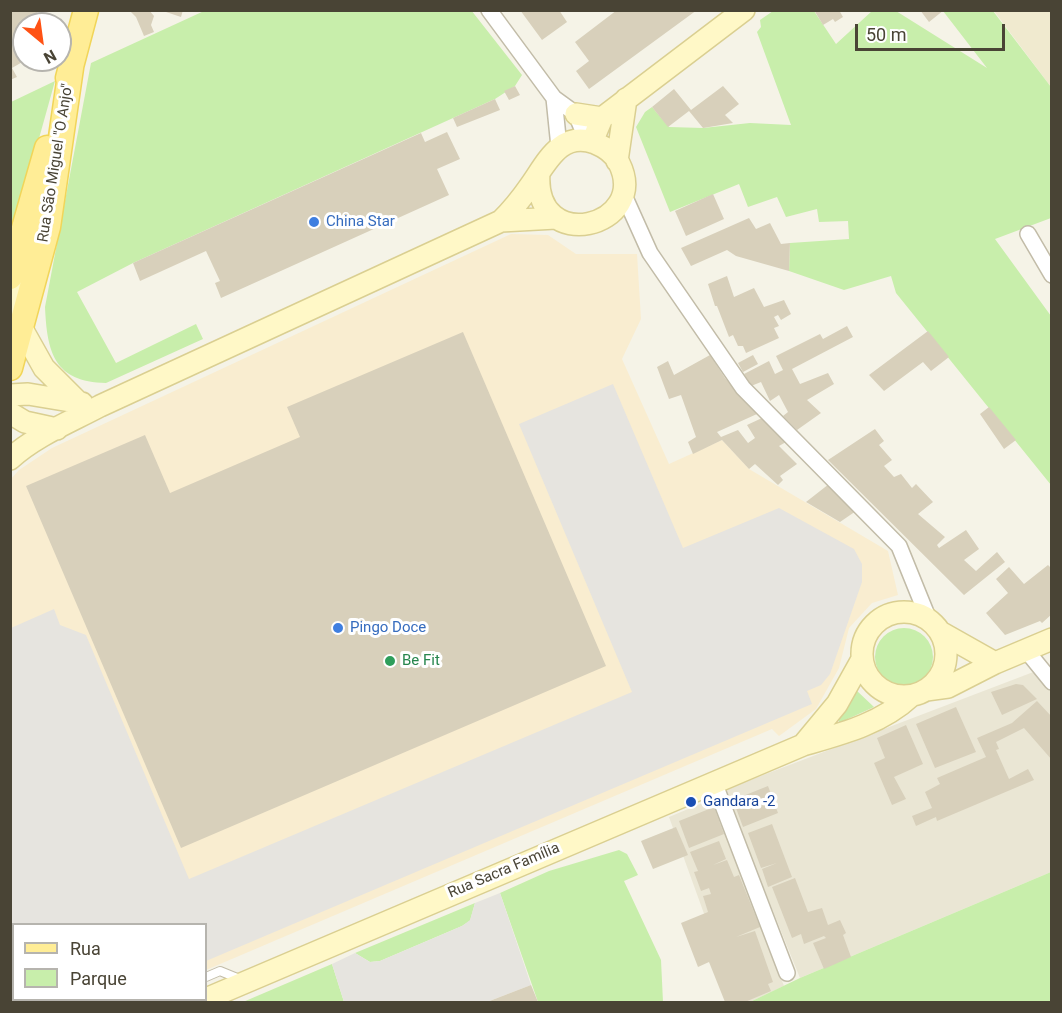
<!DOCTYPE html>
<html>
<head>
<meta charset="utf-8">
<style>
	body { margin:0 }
	#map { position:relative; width:1062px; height:1013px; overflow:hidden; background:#f5f3e7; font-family:Roboto,sans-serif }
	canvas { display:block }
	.frame { position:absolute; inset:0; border:12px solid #494435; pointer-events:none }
	.legend { position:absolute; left:12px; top:923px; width:195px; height:78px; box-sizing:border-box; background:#fff; border:2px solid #b6b4ae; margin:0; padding:8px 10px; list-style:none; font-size:18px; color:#494435 }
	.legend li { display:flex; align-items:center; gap:12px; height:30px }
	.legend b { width:30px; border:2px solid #b6b4ae }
	.north { position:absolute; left:12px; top:12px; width:60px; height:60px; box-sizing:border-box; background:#fff; border:2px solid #b6b4ae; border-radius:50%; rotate:151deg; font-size:16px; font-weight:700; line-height:24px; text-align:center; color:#494435 }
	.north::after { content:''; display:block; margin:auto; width:21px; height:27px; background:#ff5214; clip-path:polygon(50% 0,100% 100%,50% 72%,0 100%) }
	.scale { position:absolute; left:855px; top:24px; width:150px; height:27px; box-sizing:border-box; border:3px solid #494435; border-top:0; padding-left:8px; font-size:18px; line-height:21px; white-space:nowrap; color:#494435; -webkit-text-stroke:4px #fff; paint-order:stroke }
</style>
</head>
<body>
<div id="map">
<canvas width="1062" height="1013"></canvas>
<div class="frame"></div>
<ul class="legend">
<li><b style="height:8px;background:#ffed96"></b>Rua</li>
<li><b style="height:16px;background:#c8eeab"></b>Parque</li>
</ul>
<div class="north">N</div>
<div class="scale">50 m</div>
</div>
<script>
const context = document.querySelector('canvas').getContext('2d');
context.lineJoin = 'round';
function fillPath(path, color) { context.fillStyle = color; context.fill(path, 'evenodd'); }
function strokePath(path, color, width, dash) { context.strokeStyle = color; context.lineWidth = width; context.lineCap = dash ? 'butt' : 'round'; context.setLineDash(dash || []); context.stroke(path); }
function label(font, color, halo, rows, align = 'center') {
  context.font = font + ' Roboto,sans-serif'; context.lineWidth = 6; context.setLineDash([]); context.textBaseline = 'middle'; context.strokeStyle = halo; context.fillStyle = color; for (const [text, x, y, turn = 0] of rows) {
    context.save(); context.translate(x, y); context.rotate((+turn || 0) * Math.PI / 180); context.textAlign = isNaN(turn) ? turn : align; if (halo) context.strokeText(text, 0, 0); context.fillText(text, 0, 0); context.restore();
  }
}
fillPath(new Path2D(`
	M1036,671L1051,692V872L800,978L724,790Z
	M712,799L784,986L750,1002H736L669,817Z`), '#eae6d4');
fillPath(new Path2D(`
	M511,234L548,235L576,254H637L641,319L622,359L669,464L722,440L749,469L888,551L898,595L872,603L849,628L839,668L816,709L779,736L772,729L206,970V924H14V1000H135L128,1002H11L10,480L19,470L52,448Z`), '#f9edd0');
fillPath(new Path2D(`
	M994,11H1051V87Z`), '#f0eacf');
fillPath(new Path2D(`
	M471,10L522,75L515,86L495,99L133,263L77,292L116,363L196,324L203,339L106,383C54,382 47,352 45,307L91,63L204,11Z
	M773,11H814L836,44L872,11H896L987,68L943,11H993L1051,87V218L995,239L1051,316V485L896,293L891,276L844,290L789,271L790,243L849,239L848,221L819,222L817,209L786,217L777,197L748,207L739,184L670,212L636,127L645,112L652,107L669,127L703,128L750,123L791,125L757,32L761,27L760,20Z
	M55,81L11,239V102Z
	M875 657a29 29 0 1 1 58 0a29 29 0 1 1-58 0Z
	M856,690L874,707L839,723V718Z
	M619,850L627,854L638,875L624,881L661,960L663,1002H538L500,893L549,871Z
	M1051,872V1002H750L800,978Z
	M475,903L470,921L462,926L380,961L370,962L355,953Z
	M332,964L344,1002H243Z`), '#c8eeab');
fillPath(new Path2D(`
	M613,384L683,548L779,508L854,549L862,564V582L830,674L821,685L807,691L812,704L206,961V924H14V1000H116L108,1002H11V628L54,609L60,625L86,635L189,879L632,692L519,424Z
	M500,893L531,985L487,1002H344L332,964L355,953L370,962L380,961L462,926L470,920L475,903Z`), '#e6e4df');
fillPath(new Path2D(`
	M10,10H38L34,24H24V61L12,68L17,77L10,80Z
	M129,10H149L154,16L151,25L154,32L144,36L136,17Z
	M160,10H183L181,17Z
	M520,10H559L567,22L542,40Z
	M617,10H697L589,89L576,71L589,61L575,42Z
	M814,10H839L843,17L835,22L833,19L823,25Z
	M920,10H944L929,22Z
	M515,86L520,95L509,100L504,91Z
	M723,86L739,104L725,115L733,123L703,128L689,111L668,127L652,107L674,89L691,110Z
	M495,99L500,110L457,127L453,118Z
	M447,132L460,159L437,169L449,195L221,298L215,283L220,281L206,251L140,281L133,263L421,133L425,142Z
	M713,194L724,219L686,236L675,211Z
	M749,218L756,229L770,223L781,244L790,243L789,271L736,256L727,250L691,266L681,248Z
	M727,276L734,297L754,288L764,307L784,300L791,314L781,320L778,315L774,317L779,326L774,328L779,338L746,353L743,346H738L733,335L729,337L717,306H715L708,284Z
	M847,326L853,337L792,369L800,384L828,373L834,384L807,400L821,413L797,430L783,416L788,412L779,395L770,401L761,382L751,386L744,374L769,361L775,374L783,370L776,356L820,334L823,339Z
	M928,331L949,357L931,371L923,362L884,391L869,375Z
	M463,332L606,666L181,848L26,486L145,435L170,493L300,437L287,407Z
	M710,355L725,378L757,414L717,432L721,437L738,430L748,443L755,438L747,425L762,418L786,442L779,446L797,464L780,476L783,480L778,485L755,464L749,469L722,440L693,454L688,442L696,437L681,395L669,399L657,367L668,361L674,375Z
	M753,355L758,364L743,372L738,363Z
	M989,407L1016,440L1004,449L980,414Z
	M875,429L884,441L879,445L892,460L884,466L894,477L901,474L912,488L916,484L933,502L918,514L945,537L937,545L939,548L966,530L979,549L964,560L976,571L997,552L1005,562L964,595L828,460Z
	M829,484L856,511L840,522L806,502Z
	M1048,565L1052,569V614L1042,623L1040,621L1005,635L986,613L1008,593L996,579L1009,567L1024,584Z
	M1016,684L1023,685L1037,699L1002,715L991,692Z
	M1037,701L1052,717V760L1024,728L996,742L999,749L996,750L1009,779L1028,769L1034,780L937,821L936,817L916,826L912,816L932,808L925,792L940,784L937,778L986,757L977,738L1012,723Z
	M956,707L976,752L935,768L916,724Z
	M906,725L923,764L894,777L906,799L892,805L874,763L885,758L877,738Z
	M768,786L778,813L743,827L733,800Z
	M714,807L724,834L689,848L679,821Z
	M772,824L792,877L768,887L762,869L777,863L761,868L748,833Z
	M676,827L688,855L653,869L641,841Z
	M719,841L726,859L713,865L727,860L734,877L739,875L760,927L736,937L755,931L773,982L768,984L771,991L745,1002H725L709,962L698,967L681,923L708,912L703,896L711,894L709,888L701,891L694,872L698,871L690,852Z
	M795,878L808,912L822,908L828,925L840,920L846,933L843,935L851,957L824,969L813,943L826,938L824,936L804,944L801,934L792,938L772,887Z
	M531,985L538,1002H487Z`), '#d8d0bb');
const lane = new Path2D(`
	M206,977L220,971L242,980
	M127,1000L129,1002
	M145,1002L152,1000`);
const street = new Path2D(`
	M489,10L554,98L576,114L587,141
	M554,98L559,147
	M623,193L650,253L743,388L899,546L929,620
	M1028,234L1052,275
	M1026,650L1052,682
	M714,782L787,973`);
const secondary = new Path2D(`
	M576,114L602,118
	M592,142L602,118L744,10
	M617,161L626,99
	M501,221C512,210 521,199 530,186C546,164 560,130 595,143C605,147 614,153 619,163C651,227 533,257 539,173
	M10,310L17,261
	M21,327L44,368L79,403
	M10,395L28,394L82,403
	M10,413L25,422L57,429
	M10,459C35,436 70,422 100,406L501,221L556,218
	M862 654a42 42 0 1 1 84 0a42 42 0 1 1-84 0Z
	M940,632L995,663
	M926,690L948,687L995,663L1052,639
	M803,745L837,704L861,661
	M206,999L803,745C841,734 881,724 911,696`);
const primary = new Path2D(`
	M68,78L86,10
	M10,277L47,148
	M10,368L48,227L72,61`);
strokePath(lane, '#c2bca8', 10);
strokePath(street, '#c2bca8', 18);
strokePath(secondary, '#dacf91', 24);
strokePath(primary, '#f1d559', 27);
strokePath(lane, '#fff', 8);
strokePath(street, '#fff', 15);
strokePath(secondary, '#fff8c7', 21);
strokePath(primary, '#ffed96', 24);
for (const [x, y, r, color] of [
	[314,222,6,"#3f7fe0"],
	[338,628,6,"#3f7fe0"],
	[390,661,6,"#2e9e5b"],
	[691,802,6,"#1a4fb4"]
]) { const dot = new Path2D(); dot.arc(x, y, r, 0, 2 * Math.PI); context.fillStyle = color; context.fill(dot); strokePath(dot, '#fff', 2); }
label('15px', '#494435', '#fff', [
	["Rua São Miguel \"O Anjo\"",56,163,-81],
	["Rua Sacra Família",504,871,-23]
]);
label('15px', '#366cbe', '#fff', [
	["China Star",326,222],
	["Pingo Doce",350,628]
], 'left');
label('15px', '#27864d', '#fff', [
	["Be Fit",402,661]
], 'left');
label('15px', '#164399', '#fff', [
	["Gandara -2",703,802]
], 'left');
</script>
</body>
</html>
